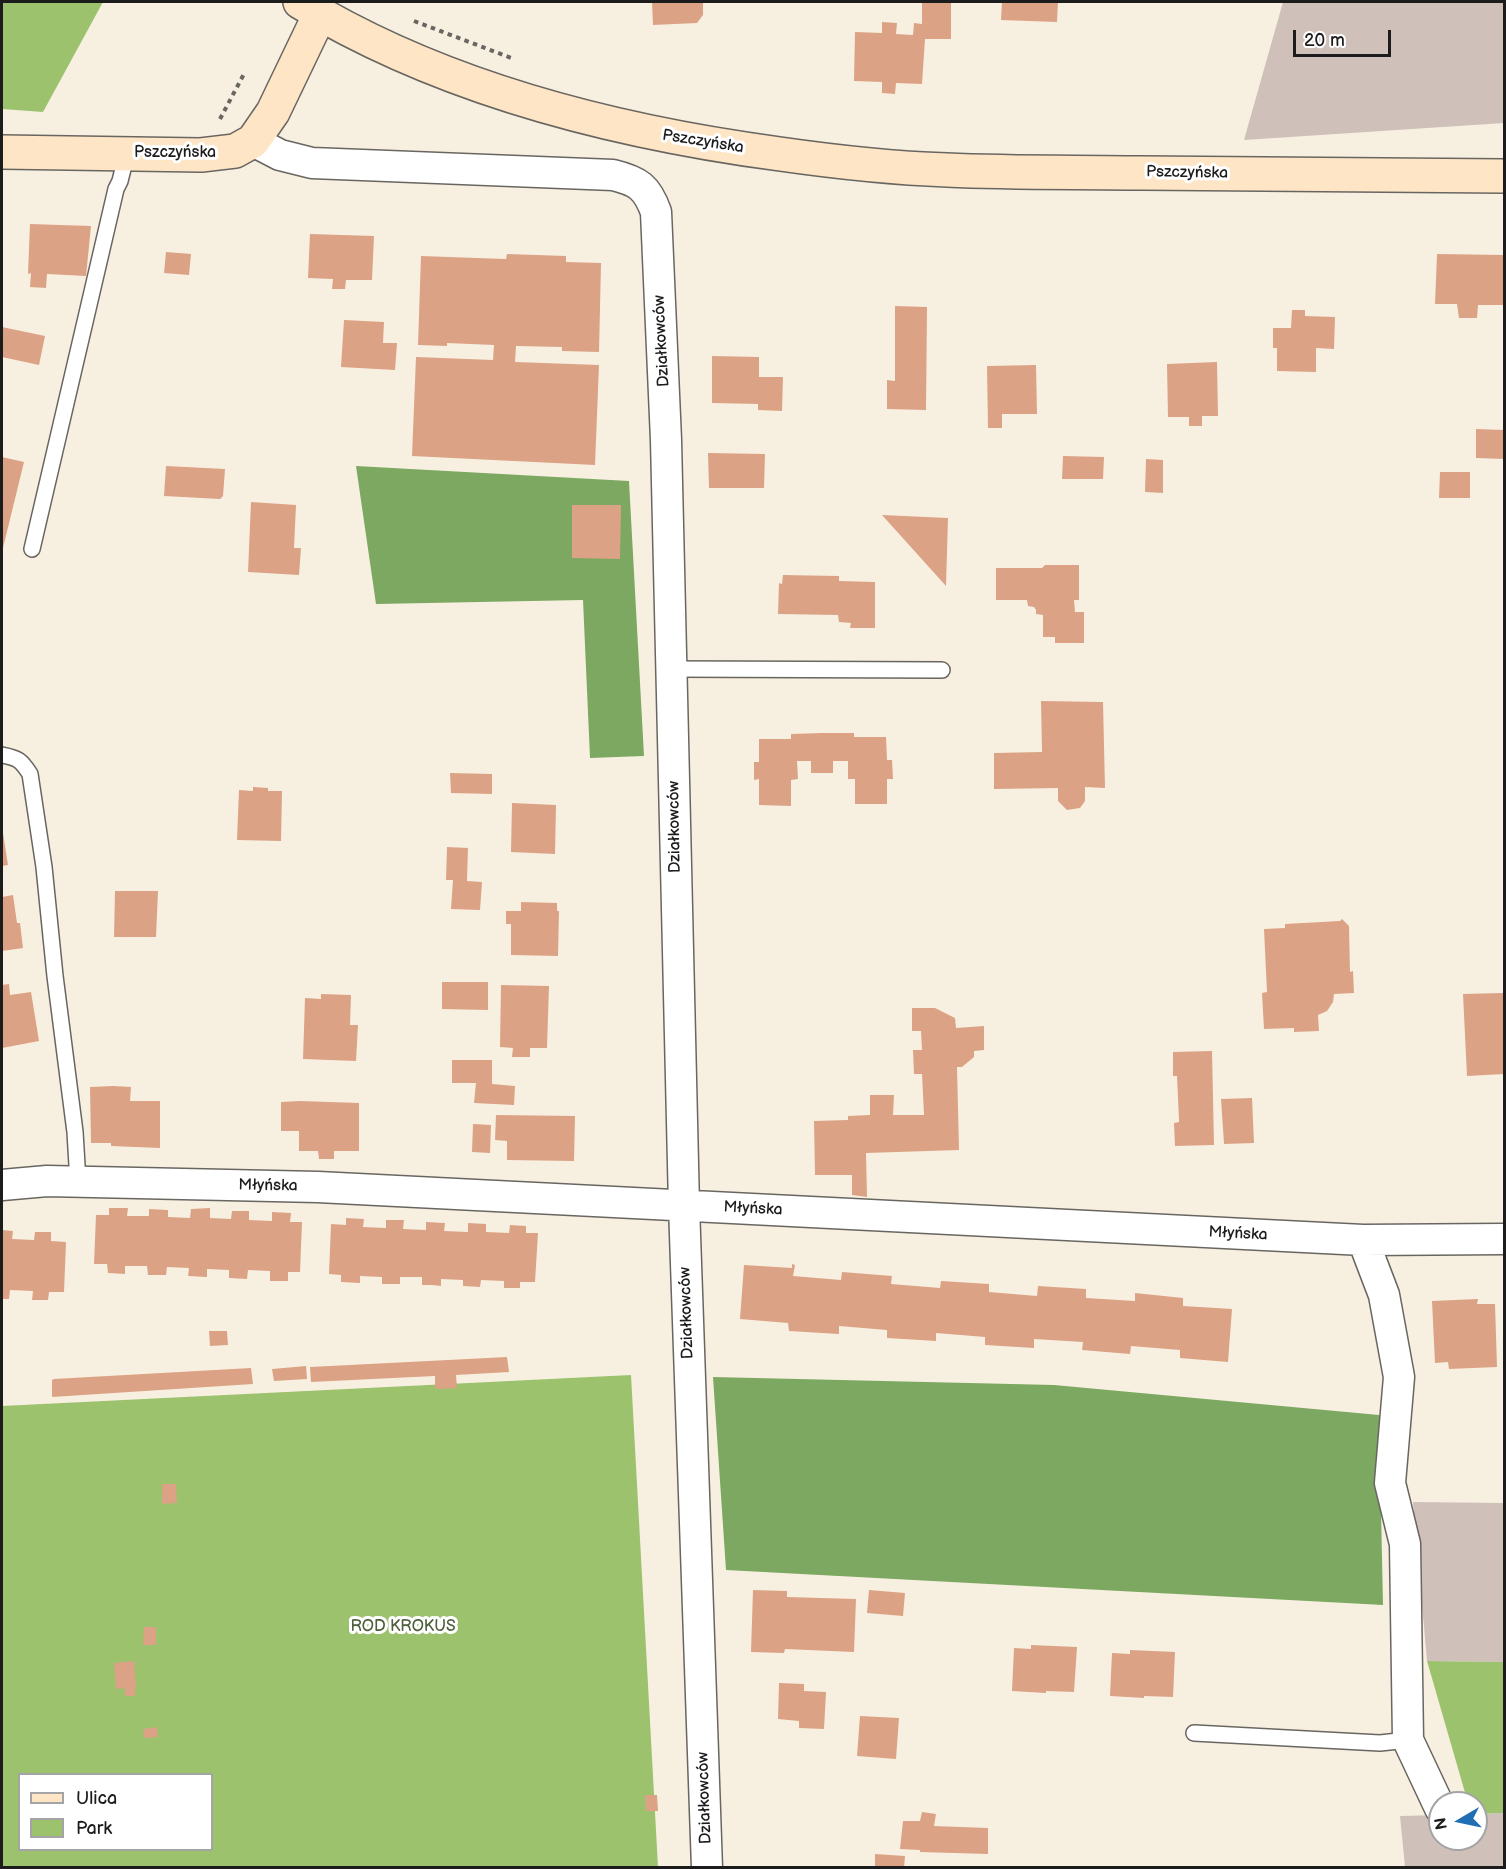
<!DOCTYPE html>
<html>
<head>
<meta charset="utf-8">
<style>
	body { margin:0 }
	#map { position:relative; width:1506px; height:1869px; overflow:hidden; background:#f7f0e0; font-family:"Balsamiq Sans",sans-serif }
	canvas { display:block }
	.frame { position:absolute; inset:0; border:3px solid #1c1c1c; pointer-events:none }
	.legend { position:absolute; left:18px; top:1773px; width:195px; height:78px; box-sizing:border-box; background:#fff; border:2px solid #a4a4a4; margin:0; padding:8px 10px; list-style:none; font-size:18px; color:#1c1c1c }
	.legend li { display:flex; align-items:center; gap:12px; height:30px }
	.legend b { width:30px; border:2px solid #a4a4a4 }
	.north { position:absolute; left:1428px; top:1791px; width:60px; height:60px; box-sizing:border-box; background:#fff; border:2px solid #a4a4a4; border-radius:50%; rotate:261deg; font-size:16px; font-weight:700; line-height:24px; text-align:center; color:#1c1c1c }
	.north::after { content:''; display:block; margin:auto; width:21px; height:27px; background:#1f6fb2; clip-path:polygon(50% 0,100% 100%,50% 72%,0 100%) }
	.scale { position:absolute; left:1293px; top:30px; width:98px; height:27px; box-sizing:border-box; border:3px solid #1c1c1c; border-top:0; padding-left:8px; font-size:18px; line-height:21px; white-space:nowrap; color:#1c1c1c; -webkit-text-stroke:4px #fff; paint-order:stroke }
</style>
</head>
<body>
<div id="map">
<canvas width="1506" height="1869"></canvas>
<div class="frame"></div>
<ul class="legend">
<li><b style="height:8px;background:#fde5c5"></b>Ulica</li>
<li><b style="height:16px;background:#9cc26e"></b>Park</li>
</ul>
<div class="north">N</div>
<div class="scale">20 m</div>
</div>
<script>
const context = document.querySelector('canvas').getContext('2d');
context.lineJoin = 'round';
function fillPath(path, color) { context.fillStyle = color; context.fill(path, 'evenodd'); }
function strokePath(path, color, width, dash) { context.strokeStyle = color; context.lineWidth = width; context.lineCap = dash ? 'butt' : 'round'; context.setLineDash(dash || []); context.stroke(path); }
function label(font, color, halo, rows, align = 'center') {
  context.font = font + ' "Balsamiq Sans",sans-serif'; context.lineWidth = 6; context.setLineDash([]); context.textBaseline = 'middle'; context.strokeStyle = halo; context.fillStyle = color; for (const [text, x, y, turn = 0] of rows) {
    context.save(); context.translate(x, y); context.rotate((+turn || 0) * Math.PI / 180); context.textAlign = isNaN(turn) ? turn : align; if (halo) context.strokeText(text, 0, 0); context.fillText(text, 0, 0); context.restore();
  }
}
fillPath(new Path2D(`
	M1283,2H1504V123L1244,140Z
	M1413,1502L1504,1503V1662L1427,1661Z
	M1504,1813V1867H1405L1400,1816L1440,1815V1839H1476V1814Z`), '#cfc0ba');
fillPath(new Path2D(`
	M2,2H103L43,112L2,109Z
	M631,1375L658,1867L2,1868V1406ZM20,1774H212V1850H20Z
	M1427,1661L1504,1662V1813L1476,1814V1803H1468Z`), '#9cc26e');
fillPath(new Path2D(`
	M356,466L629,481L644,756L590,758L583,600L376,604Z
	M713,1377L1054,1385L1379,1415L1383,1605L726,1570Z`), '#7da861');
fillPath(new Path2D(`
	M652,2H703V15L697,23L653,25Z
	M922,2H951V39H925L922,84L896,83L895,94L882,93V82L854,81L855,32L882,33V22L897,23L896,34L913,35L914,23L922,24Z
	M1002,2H1058L1057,22L1001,20Z
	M30,224L91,226L86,276L47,274L46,288L30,287L31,273L28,274Z
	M310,234L374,236L372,280H346L345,289H332L333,279L308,278Z
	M166,252L191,254L189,275L164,273Z
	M507,254L566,256V262L601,263L599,352L562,351V347L516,346L515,362L599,365L595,465L412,456L416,357L493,360L494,345L447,343V346L418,345L421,256L506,259Z
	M1437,254L1504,255V305H1478L1477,318H1459L1457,304H1435Z
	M895,306L927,307L926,410L887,409V380L895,381Z
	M1292,310H1305V316L1335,317L1334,349L1316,348V372L1277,371V348H1273V328H1291Z
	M344,320L384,322L383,343H397L395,370L341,367Z
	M2,327L45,336L39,365L2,357Z
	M712,356L759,357V377H783L782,411L758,410V404L712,403Z
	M1217,362L1218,416H1202V426H1189V417H1168L1167,364Z
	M1036,365L1037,414H1002V428H988L987,366Z
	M1476,429L1504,430V459L1476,458Z
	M708,453L765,454L764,488H709Z
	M1063,456L1104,457L1103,479H1062Z
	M2,457L24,462L2,552Z
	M1146,459L1163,460V493L1145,492Z
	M166,466L225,469L223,496L220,499L164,496Z
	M1440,472H1470V498H1439Z
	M251,502L296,505L294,548H301L299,575L248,572Z
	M572,505H621L620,559L572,558Z
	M882,515L948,518L946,586Z
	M1045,565H1079V600H1074L1075,612H1084V643H1055V637H1043V615L1036,614V610L1034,607L1028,606L1027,600H996V568H1042Z
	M783,575L839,576V581L875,582V628H850L851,623L839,622L838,615L778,614L779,583L782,584Z
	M1041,701L1103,702L1105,788L1085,787V801L1080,808L1067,810L1058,801V788L994,789V753L1042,752Z
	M822,733H854V737H886L887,760H892L893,779H887V804H855V779H848V761H833V773H811V761H797L798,779L791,780V806L759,805V779L754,780V762H759V739H791V734Z
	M450,773L492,774V794L451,793Z
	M253,787L268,788V791H282L281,841L237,840L239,790L253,791Z
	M512,803L556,805L555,854L511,852Z
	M2,833H3L8,865L2,866Z
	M447,847L468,848L467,881L482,882L480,910L451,909L453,880H446Z
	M115,891H158L156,937H114Z
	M13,895L17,923H20L23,948L2,951V897Z
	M521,902L557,903V911H559L558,956L511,955V924H506V911H521Z
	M1342,919L1349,926L1350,972L1353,971L1354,993L1334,994L1333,1002L1327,1011L1318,1015L1319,1031L1294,1032V1028L1264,1029L1262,993L1267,992L1264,929L1285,928V924L1340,921Z
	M442,982H488V1010L442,1009Z
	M9,984L10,995L31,992L39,1041L2,1048V985Z
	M501,985L549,986L547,1048H530V1057H512L513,1048L500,1047Z
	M1504,993V1074L1467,1076L1463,994Z
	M321,994L351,995L350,1025H358L356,1061L303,1059L305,998L321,999Z
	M912,1008H935L955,1018L956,1028L984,1026V1050L974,1051V1057L962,1067H957L959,1150L866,1153L867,1197L852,1195V1175H815L814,1121L848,1120V1116L870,1115V1095H894L893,1115H924L922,1074H914L913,1050H922L921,1031H912Z
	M1212,1051L1214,1145L1175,1146L1174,1123L1179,1122V1120L1177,1076H1173V1052Z
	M452,1060H492V1084L515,1086L514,1105L474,1103L476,1083H452Z
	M113,1086L131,1087L130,1101H160V1148L111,1146V1143H91L90,1087Z
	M1252,1098L1254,1143L1224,1144L1221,1099Z
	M300,1101L359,1103V1151H334V1159H319L318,1151H299V1131H281V1102Z
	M496,1115L575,1116L574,1161L507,1160V1141L495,1140Z
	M473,1124L491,1125L490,1153L472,1152Z
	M109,1208H128L127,1216H149V1209L168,1210V1217L190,1218L191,1209L210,1208V1218L231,1219L232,1211H249V1220L272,1221V1212L291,1213L290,1222H302L300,1272H288V1281H270V1271L248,1270L247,1279L229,1278V1270L207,1269V1277L188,1276L189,1268L167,1267L166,1275H148L147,1266H125V1274L108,1273L107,1264H94L96,1215H109Z
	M346,1218L364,1219L363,1227L386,1228V1220H404L403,1229L426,1230V1222L445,1223L444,1231L468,1232V1223L486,1224V1232L509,1233L510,1225L526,1226V1233H538L535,1282H520V1288H504V1281L481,1280L480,1287L463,1286V1280L441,1279V1286L432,1285H422V1277H400V1284H382V1277L360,1276V1283L341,1282V1275L329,1274L331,1224L346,1225Z
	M2,1230L13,1231L12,1239L34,1240L35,1232H51V1241L66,1242L64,1292H49L48,1300H32L33,1291L10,1290L9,1299H2Z
	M792,1264L795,1265L793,1276L841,1280L842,1272L892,1276L891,1284L940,1288L941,1281L989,1284V1292L1037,1296L1038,1286L1086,1289V1298L1135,1301V1293L1183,1298V1306L1232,1309L1228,1362L1180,1358V1350L1131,1346L1130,1354L1082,1350L1083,1342L1034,1339V1348L985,1345V1337L936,1333V1341L887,1338V1330L839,1326V1334L789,1331L788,1323L740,1319L744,1265L792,1268Z
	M1478,1299L1477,1304H1495L1497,1367L1449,1369L1448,1362L1435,1363L1432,1301Z
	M209,1331H227L228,1345L210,1346Z
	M507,1357L509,1372L456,1375L457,1388L435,1389V1376L311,1382L310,1367Z
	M306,1366L307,1379L274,1381L272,1369Z
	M251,1368L253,1384L52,1397V1380L54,1379Z
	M162,1484H176L177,1503L162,1504Z
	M753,1590L787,1591V1597L856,1599L854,1652L785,1649L784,1653L751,1652Z
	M869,1590L905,1593L903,1616L867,1613Z
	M144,1627H156V1645H143Z
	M1031,1645L1077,1647L1074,1692L1046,1691V1693L1012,1691L1014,1648L1031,1649Z
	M1130,1650L1175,1652L1173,1697L1144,1696V1698L1110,1696L1112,1653L1130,1654Z
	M134,1661L136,1688H135V1696H125V1688L116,1689L114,1663Z
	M779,1683L804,1684V1691L826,1692L824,1729L799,1728V1721L778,1719Z
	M860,1716L899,1718L896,1759L857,1756Z
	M157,1727L158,1737L144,1738L143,1729Z
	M645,1795H657L658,1811H646Z
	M922,1812L936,1814L934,1826L988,1828V1854L920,1852V1850L900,1849L903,1821H920Z
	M875,1854L905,1856L904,1868H875Z`), '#dca285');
const lane = new Path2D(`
	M32,549L116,189L120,181L127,153
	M672,669L942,670
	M2,755C18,758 21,760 30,774L44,867L55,976L75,1132L78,1182
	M1194,1733L1380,1743L1408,1740`);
const street = new Path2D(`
	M253,141L280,155L312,163L613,175C638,181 647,187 656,212L666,440L684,1206L707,1868
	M2,1185L47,1181L318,1187L1363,1240L1504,1239
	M1363,1240L1384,1295L1399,1377L1390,1483L1405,1544L1408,1740L1440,1808`);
const secondary = new Path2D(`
	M300,2C443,89 615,132 780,154C836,162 891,168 947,170C1011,173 1075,172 1139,173C1261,174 1383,176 1504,176
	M2,152L201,155L235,151L253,141L273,112L320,14`);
strokePath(lane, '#696661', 18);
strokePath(street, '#696661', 33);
strokePath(secondary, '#696661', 36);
strokePath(new Path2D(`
	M414,21L514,59
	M220,119L245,72`), '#696661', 4, [4.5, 4.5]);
strokePath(lane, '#fff', 15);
strokePath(street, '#fff', 30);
strokePath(secondary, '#fde5c5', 33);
label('16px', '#1c1c1c', '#fff', [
	["Pszczyńska",703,142,9],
	["Pszczyńska",175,153],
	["Pszczyńska",1187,173,1],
	["Działkowców",662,341,-93],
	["Działkowców",675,827,-91],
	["Młyńska",268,1186,1],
	["Młyńska",753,1209,3],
	["Młyńska",1238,1234,3],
	["Działkowców",687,1313,-92],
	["Działkowców",705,1798,-92]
]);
label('16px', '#4f5e3d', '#fff', [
	["ROD KROKUS",403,1627]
]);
</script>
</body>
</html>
